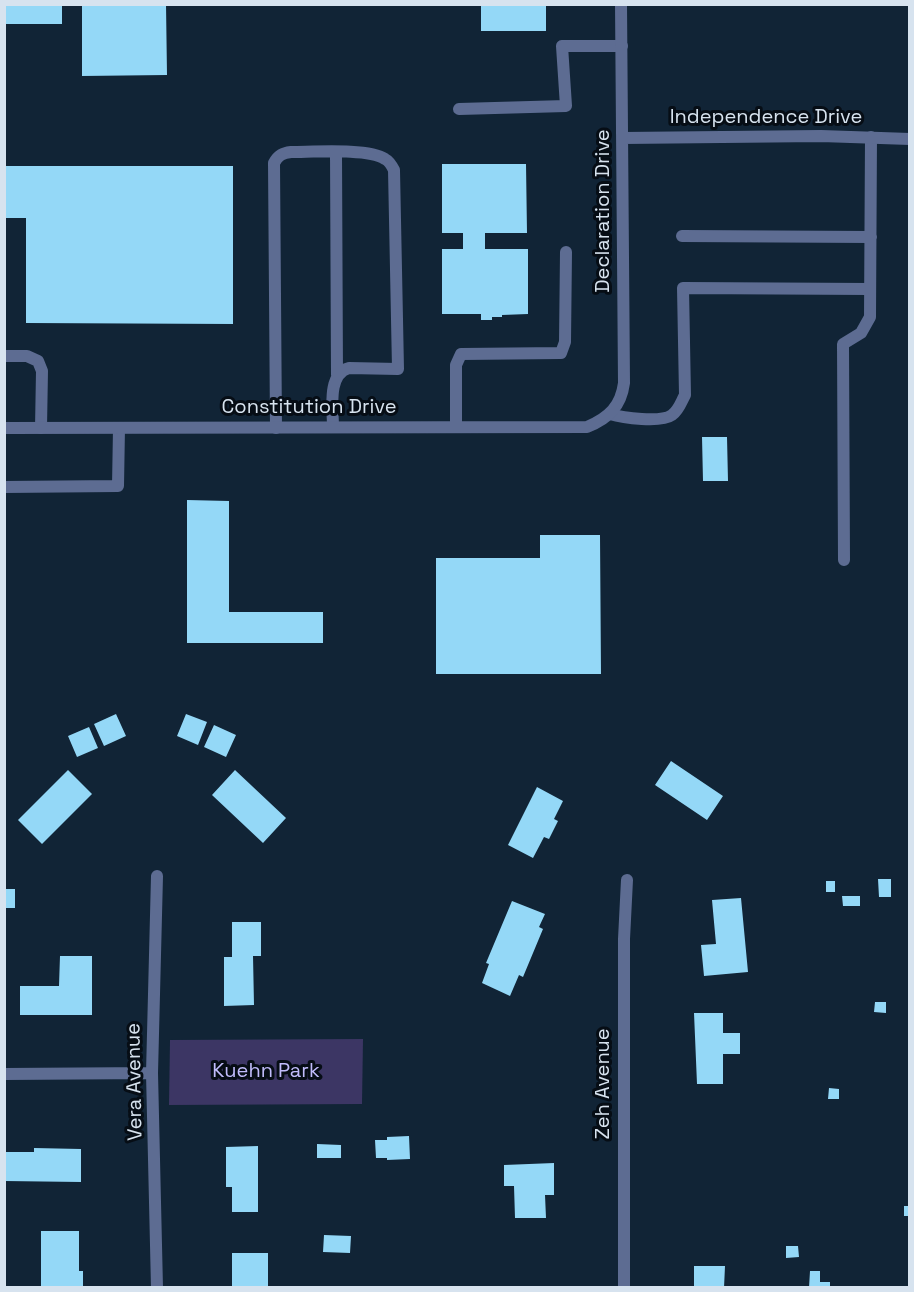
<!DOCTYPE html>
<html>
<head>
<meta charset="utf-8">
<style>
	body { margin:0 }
	#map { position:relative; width:914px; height:1292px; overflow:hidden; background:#112436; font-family:"Space Grotesk",sans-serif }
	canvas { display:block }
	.frame { position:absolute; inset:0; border:6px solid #d7e3ef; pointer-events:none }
</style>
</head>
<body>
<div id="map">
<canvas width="914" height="1292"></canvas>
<div class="frame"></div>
</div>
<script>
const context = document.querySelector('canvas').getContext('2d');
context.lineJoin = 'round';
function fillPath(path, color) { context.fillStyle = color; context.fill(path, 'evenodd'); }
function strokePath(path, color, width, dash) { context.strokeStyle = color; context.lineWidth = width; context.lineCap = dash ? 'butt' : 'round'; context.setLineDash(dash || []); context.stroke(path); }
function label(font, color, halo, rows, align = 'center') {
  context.font = font + ' "Space Grotesk",sans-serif'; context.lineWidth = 6; context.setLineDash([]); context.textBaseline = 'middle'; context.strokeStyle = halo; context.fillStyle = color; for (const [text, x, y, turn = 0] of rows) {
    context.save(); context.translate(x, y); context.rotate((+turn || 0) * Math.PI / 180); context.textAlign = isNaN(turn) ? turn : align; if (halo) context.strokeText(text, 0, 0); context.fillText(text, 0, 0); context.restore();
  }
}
fillPath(new Path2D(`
	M363,1039L362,1104L169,1105L170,1040Z`), '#3c3664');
fillPath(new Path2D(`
	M4,4H62V24H4Z
	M82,4H166L167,75L82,76Z
	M481,4H546V31H481Z
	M442,164H526L527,233H485V249H528V314L502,315V317H492V320H481V314H442V249H463V233H442Z
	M4,166H233V324L26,323V218H4Z
	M702,437H727L728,481H703Z
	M187,500L229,501V612H323V643H187Z
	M540,535H600L601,674H436V558H540Z
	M116,714L126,736L104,746L94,724Z
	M186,714L207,722L198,745L177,736Z
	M214,725L236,735L226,757L204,747Z
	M89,727L98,748L77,757L68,736Z
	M671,761L723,796L707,820L655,785Z
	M68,770L92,794L42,844L18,820Z
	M235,770L286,818L263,843L212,795Z
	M537,787L563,801L554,819L558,821L549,839L544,837L533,858L508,845Z
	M878,879H891V897H879Z
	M826,881H835V892H826Z
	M4,889H15V908H4Z
	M842,896H860V906H843Z
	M741,898L748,972L704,976L701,945L716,944L712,900Z
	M512,901L545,914L539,927L543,929L523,977L519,975L510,996L482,983L489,964L486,963Z
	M232,922H261V956H253L254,1005L224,1006V957H232Z
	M60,956H92V1015H20V986H59Z
	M875,1002H886V1013L874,1012Z
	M694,1013H723V1033H740V1054H723V1084H697Z
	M829,1088L839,1089V1099H828Z
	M409,1136L410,1159L387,1160V1158H376L375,1140H387V1137Z
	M317,1144L341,1145V1158H317Z
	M258,1146V1212H232V1187H226V1147Z
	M34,1148L81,1149V1182L4,1181V1152H34Z
	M554,1163V1195H545L546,1218H515L514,1186H504V1165Z
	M904,1206H910V1216H904Z
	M41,1231H79V1271H83V1288H41Z
	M324,1235L351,1236L350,1253L323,1252Z
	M786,1246H798L799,1257L786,1258Z
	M232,1253H268V1288H232Z
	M694,1266H725L724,1288H694Z
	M810,1271H820V1282H830V1288H809Z`), '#94d8f7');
strokePath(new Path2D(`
	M459,109L566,106L562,46H622
	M336,153L337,375
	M682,236L871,237
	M4,356H27L38,361L42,371L41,428
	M610,414C623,418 661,423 672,415C679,410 681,402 685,395L683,288L870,289
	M456,427V365L461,354L561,353L565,342L566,252
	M276,428L274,163C278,155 283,153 291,152C313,152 369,148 385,159C389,161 392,166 394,170L398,369L349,368C327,374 333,409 333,427
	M4,487L118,486L119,428
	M844,560L843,344L861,333L870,317L871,137`), '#5d6c92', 12);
strokePath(new Path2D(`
	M623,138L821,136L910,139
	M4,428L587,427C609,418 621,406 624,383L621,4
	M157,876L152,1073L157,1288
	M4,1074L152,1073
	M624,1288V939L627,880`), '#5d6c92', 12);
label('20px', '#d7e3ef', '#060d15', [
	["Independence Drive",766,118],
	["Declaration Drive",604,211,-90],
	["Constitution Drive",309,408],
	["Vera Avenue",135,1082,-91],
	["Zeh Avenue",604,1084,-90]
]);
label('20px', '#c1bcfb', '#060d15', [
	["Kuehn Park",266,1072]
]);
</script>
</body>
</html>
